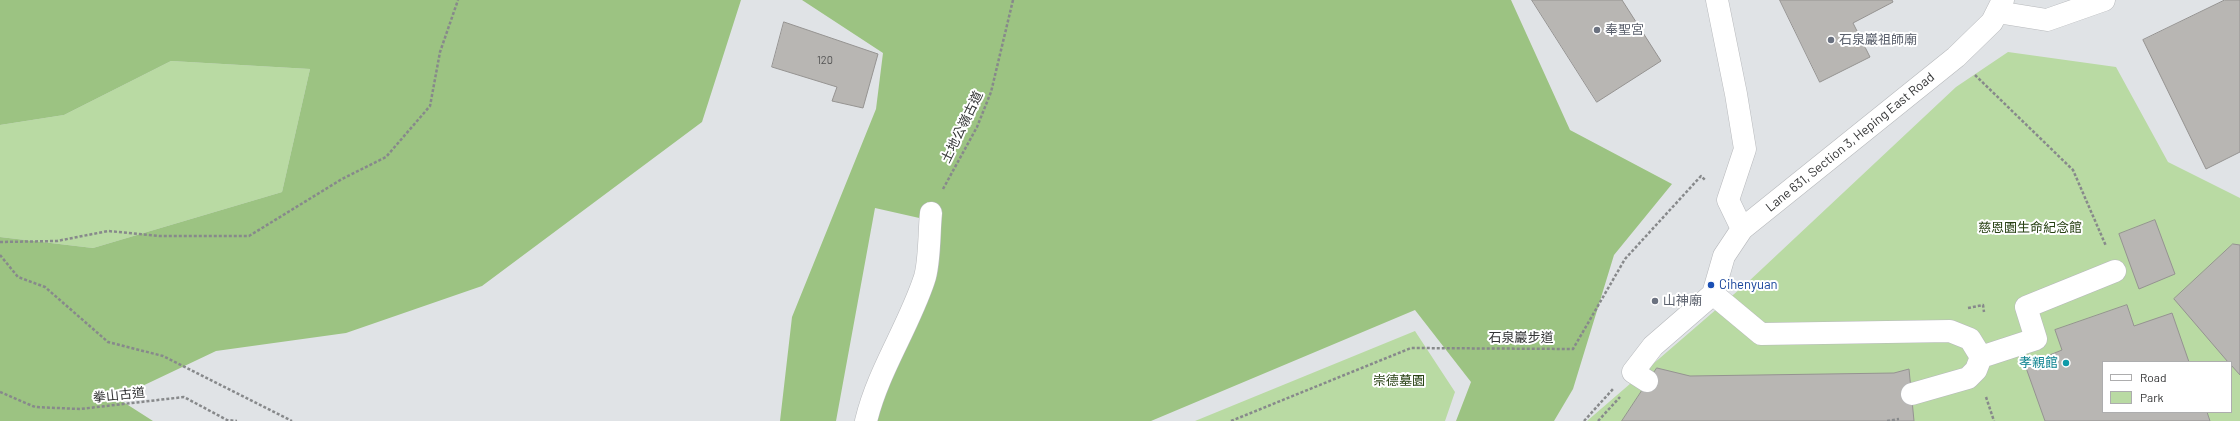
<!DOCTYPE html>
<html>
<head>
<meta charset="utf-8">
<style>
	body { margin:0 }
	#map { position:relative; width:2240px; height:421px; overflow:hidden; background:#e0e3e6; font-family:Barlow,sans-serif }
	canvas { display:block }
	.legend { position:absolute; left:2102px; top:361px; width:130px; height:52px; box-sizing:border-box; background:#fff; border:1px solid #adadae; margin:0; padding:5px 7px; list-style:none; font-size:12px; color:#323334 }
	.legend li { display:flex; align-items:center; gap:8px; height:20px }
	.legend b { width:20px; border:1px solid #adadae }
</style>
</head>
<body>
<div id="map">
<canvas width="2240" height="421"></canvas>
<ul class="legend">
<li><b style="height:5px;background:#fff"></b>Road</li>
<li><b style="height:11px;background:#b9daa3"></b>Park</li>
</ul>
</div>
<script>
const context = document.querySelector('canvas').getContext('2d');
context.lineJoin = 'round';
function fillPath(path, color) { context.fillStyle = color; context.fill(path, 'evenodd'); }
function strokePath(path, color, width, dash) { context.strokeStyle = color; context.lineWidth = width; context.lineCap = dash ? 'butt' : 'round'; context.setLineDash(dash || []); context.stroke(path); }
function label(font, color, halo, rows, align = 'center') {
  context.font = font + ' Barlow,"Noto Sans TC",sans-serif'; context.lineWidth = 4; context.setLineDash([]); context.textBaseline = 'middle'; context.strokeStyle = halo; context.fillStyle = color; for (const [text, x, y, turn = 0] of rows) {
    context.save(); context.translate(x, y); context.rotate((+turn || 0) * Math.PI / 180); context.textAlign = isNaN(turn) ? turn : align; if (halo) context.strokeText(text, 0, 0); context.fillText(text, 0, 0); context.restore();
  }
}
fillPath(new Path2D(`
	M2008,52L2116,67L2168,162L2240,198V421H1587L1748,282L1956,87ZM2103,362H2231V412H2103Z
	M171,61L310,69L282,192L93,248L0,237V125L64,115Z
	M1415,331L1455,392L1445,421H1195Z`), '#b9daa3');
fillPath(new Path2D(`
	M0,0H741L702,122L482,286L346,333L216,351L117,398L153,421H0V237L93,248L282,192L310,69L171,61L64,115L0,125Z
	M802,0H1511L1570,130L1672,184L1614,255L1573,389L1554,421H1456L1471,382L1415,310L1151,421H876L937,222L875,208L836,421H780L792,317L876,109L883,53Z`), '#9cc382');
const building = new Path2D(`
	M1532,0H1622L1661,61L1597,102Z
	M1780,0H1892L1893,2L1853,23L1870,57L1820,82Z
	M2225,0H2240V152L2206,169L2143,40Z
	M784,22L878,54L863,108L832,101L837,87L772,67Z
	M2155,220L2175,274L2139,289L2119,234Z
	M2233,244L2240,245V375L2231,365V362H2228L2174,299Z
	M2127,305L2134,326L2172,313L2189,362H2103V412H2207L2210,421H2045L2025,365L2062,350L2055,330Z
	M1657,368L1690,376L1894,373L1909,369L1914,421H1622Z`);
fillPath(building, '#b8b6b3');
strokePath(building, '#959391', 1);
const minor = new Path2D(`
	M1717,0L1736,94L1745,149L1728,200L1742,229
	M1997,12L2047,20L2104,0
	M1713,294L1724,256L1742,229L1956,57L1992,22L2003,0
	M1981,357L2036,339L2026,307L2115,271
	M1647,381L1633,372L1653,346L1713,294L1761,334L1950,331L1970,339L1981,357L1976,370L1968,378L1912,394
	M866,421C878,371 908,328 924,280C930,264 929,231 931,213`);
strokePath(minor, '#b7b9bc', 23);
strokePath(new Path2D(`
	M1975,75L2073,170L2106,246
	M943,189L977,127L991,92L1013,0
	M0,242L57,241L108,231L159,236H249L342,179L386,157L430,106L440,52L458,0
	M0,255L18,277L45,287L108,342L163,356L292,421
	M1968,308L1983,305L1984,312
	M0,392L35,407L80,409L184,397L227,420L237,421
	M1986,397L1994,421
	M1231,421L1411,348L1573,349L1625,259L1701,176L1706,181
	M1584,421L1613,389
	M1598,421L1620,397
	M1887,421L1899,419`), '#87898b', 2.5, [3, 2]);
strokePath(minor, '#fff', 22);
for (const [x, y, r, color] of [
	[1597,30,4,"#6b7280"],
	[1831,40,4,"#6b7280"],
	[1711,285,4,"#1a4fb4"],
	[1655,301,4,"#6b7280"],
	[2066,363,4,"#0f9aa8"]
]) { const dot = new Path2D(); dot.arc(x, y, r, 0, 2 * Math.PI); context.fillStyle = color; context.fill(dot); strokePath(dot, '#fff', 1.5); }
label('11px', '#545454', null, [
	["120",825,60]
]);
label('13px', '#5b616d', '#fff', [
	["奉聖宮",1605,30],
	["石泉巖祖師廟",1839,40],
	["山神廟",1663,301]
], 'left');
label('13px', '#323334', '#fff', [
	["土地公嶺古道",962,127,-64],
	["Lane 631, Section 3, Heping East Road",1850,142,-39],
	["石泉巖步道",1521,338],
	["拳山古道",119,395,-6]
]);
label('13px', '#294214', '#fff', [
	["慈恩園生命紀念館",2030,228],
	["崇德墓園",1399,381]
]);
label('13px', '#164399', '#fff', [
	["Cihenyuan",1719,285]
], 'left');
label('13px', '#0d838f', '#fff', [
	["孝親館",2058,363]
], 'right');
</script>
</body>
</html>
